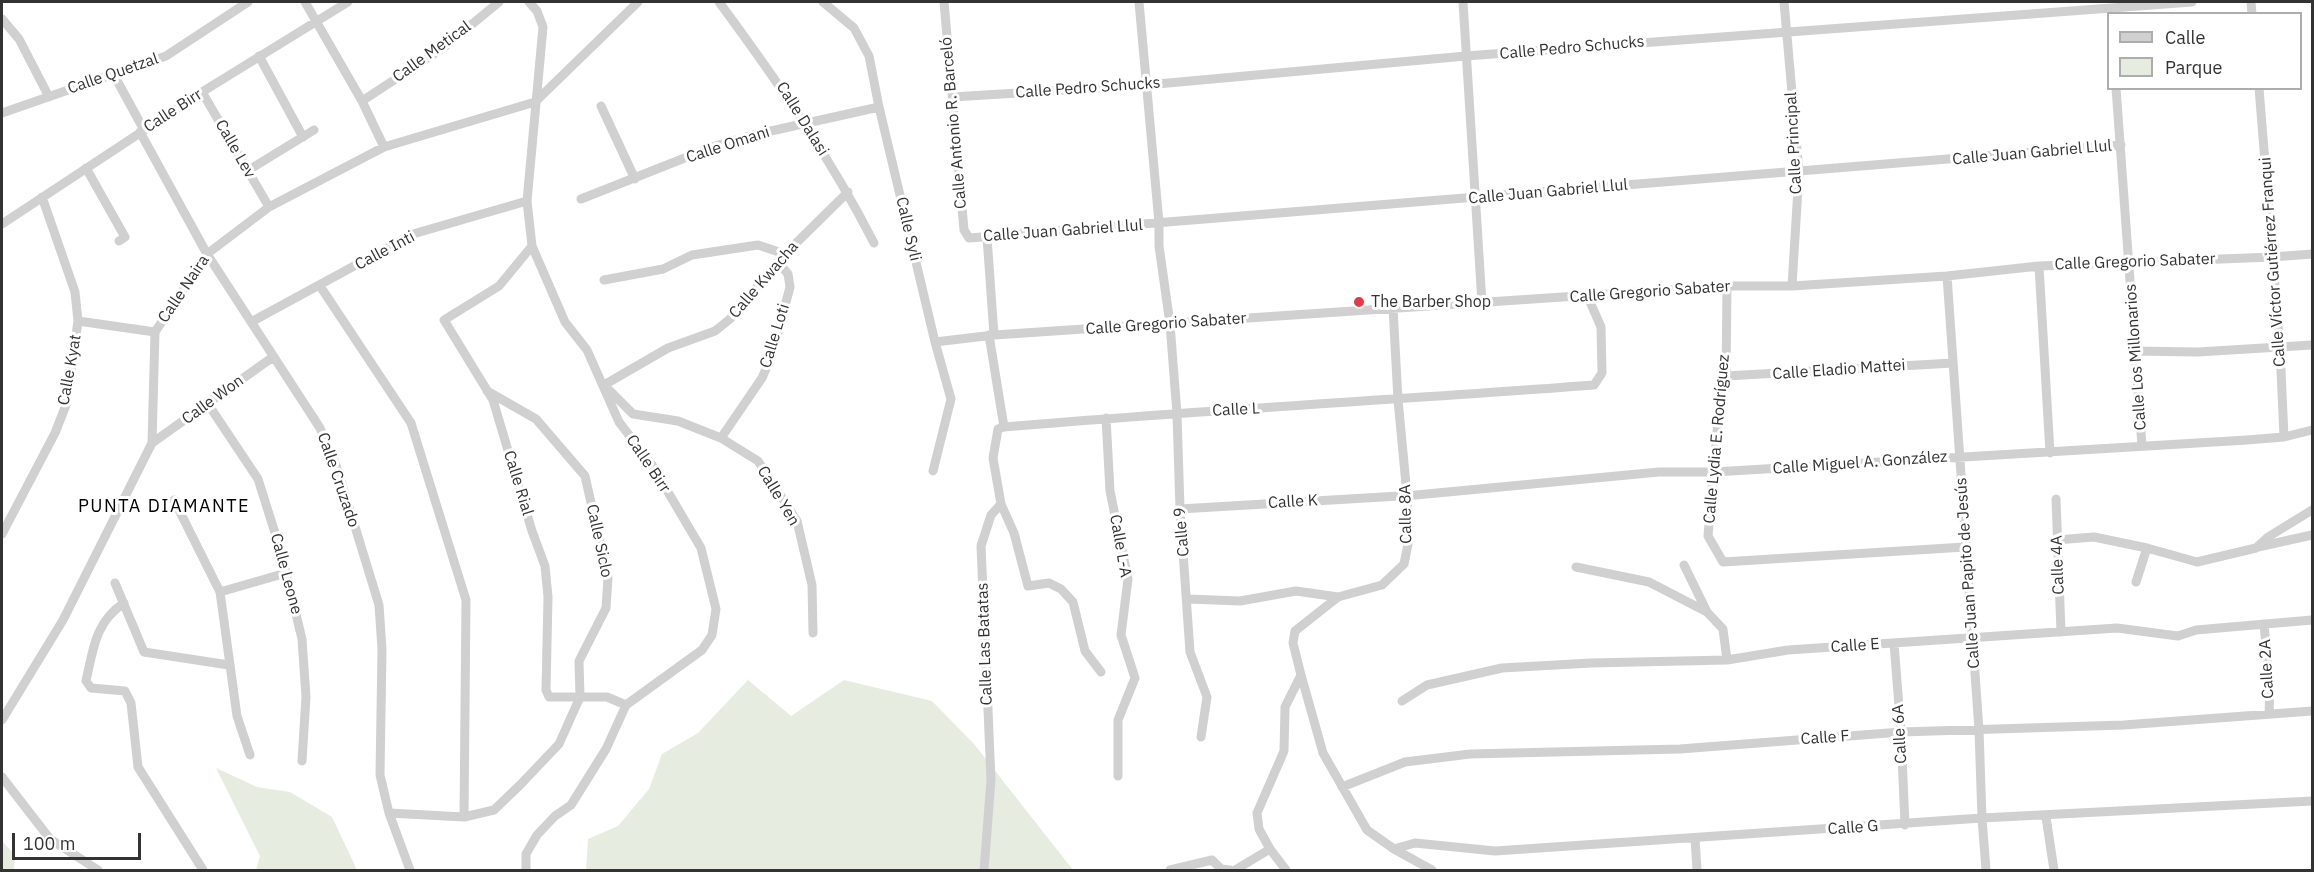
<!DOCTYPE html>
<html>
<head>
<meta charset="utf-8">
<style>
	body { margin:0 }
	#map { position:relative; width:2314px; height:872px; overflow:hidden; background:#fff; font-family:"IBM Plex Sans",sans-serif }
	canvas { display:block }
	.frame { position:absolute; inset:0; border:3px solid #333; pointer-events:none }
	.legend { position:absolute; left:2107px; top:12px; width:195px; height:78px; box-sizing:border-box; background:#fff; border:2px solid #adadad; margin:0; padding:8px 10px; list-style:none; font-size:18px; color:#333 }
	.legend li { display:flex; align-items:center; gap:12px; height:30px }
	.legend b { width:30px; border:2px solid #adadad }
	.scale { position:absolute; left:12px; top:833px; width:129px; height:27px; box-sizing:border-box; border:3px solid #333; border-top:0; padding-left:8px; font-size:18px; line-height:21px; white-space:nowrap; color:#333; -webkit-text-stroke:4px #fff; paint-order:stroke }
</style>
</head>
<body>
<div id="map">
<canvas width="2314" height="872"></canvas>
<div class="frame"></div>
<ul class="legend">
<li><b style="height:8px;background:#d0d0d0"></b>Calle</li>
<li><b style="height:16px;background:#e6ecdf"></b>Parque</li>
</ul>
<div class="scale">100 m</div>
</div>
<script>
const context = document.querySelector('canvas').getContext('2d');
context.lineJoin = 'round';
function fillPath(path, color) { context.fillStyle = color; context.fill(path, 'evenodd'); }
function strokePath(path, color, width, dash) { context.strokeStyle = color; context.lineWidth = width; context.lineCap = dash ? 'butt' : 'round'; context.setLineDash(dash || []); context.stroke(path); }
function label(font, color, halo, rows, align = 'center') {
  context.font = font + ' "IBM Plex Sans",sans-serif'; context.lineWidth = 6; context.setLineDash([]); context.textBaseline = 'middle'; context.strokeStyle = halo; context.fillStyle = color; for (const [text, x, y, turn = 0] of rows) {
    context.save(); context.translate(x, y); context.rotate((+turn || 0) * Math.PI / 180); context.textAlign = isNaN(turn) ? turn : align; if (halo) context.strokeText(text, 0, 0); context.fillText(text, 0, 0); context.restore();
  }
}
fillPath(new Path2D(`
	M748,680L791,716L844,680L932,701L974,744L1073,870H586L588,839L618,826L649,789L662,754L698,733Z
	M216,768L257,787L290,792L332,817L357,870H256L260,856Z
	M2,841L15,855L14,870H2Z`), '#e6ecdf');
strokePath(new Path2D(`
	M305,2L362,101L384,147
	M719,2C776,79 830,157 874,243
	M823,2L854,28L869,56L879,107L935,342L951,399L933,471
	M944,2L964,230L969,238L2121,145
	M1139,2L1159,223V246L1170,324L1177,414L1180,509L1190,652L1207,697L1201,737
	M1463,2L1482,303
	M1784,2L1799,172L1792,286
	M2251,2L2252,14
	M2,19L19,39L49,97
	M259,56L303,137
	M114,75L144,130
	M2116,88L2142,446
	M2259,88L2280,348L2284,437
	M202,92L269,207
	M953,97L1146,85L1466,56L2192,2
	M362,101L443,48L499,2
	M601,106L635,179
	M2,113L166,56L248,2
	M140,132L207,254L320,428L337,468L379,605L382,649L380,775L389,813L410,870
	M86,168L125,237L119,241
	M247,171L314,130
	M581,199L715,146L753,135L879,107
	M2,224L202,92L348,2
	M987,237L994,335
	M532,246L499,286L444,320L493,400L532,531L545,566L548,597L546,690L549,697H607L626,705
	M2039,266L2050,453
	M1947,276L1979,730L1982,818L1986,870
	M604,280L663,269L692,255L758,245L785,254
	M320,286L411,423L466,600L464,817
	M1727,286L1726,376L1719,410L1708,536L1723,562L1965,547
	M78,321L155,332
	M251,322L413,234L527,201
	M989,335L1004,427
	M935,342L994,335L1727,286H1792L1947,276L2039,266L2273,257L2312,254
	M2135,351L2198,352L2312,345
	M1726,376L1953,363
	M208,404L258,479L281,552L302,639L306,697L302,761
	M1106,418L1110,491L1128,579L1121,635L1135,678L1118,720V776
	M1004,427C1200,410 1397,400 1594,385L1602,373L1601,327L1587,295
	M721,438L762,378L772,355L790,287L788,274L778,262
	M152,443L273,357
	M2056,499L2061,632
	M174,500L220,592L237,716L250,755
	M1001,504L1014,533L1028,586L1049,583L1061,589L1073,602L1085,651L1101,672
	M1180,509L1416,495L1659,472H1714L2247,440L2284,437L2312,430
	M2,534L55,433L66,405L78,321L75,292L42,197
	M2056,540L2094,537L2147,548
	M2258,547L2312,535
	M1684,565L1707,612L1723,629L1727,660
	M1576,567L1649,582L1707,612
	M2136,582L2147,548L2197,562L2256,548L2268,537L2312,510
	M115,583L144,652L229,665
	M220,592L286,573
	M1188,599L1240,601L1296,591L1338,597L1382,585L1404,564L1408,544L1407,495L1398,400L1393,308
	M124,603C95,622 93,650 86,681L91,688L125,691L131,703L138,767L203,870
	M2264,624L2270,687L2269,714
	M813,633L812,585L797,521L758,461L721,438L678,421L633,414L604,385L668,348L715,331L730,319L785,254L848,192
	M1894,643L1901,732L1905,825
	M1301,675L1323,753L1367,830L1394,849L1432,870
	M1402,701L1427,685L1502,668L1591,663L1727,660L1788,650L2117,628L2178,636L2196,630L2312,620
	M2,720L63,620L152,443L155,332L207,254L269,207L384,147L535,102L638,2
	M2,777L50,839L98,870
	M1342,787L1405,762L1470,754L1680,749L1901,732L2124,725L2312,711
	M389,813L464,817L494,810L521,784L559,744L580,697L579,661L606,608L608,578L585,476L536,419L487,391
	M2046,817L2054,870
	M1695,838L1697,870
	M1394,849L1415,843L1495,851L1982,818L2312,801
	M526,870V854L537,835L555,816L571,805L606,749L626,705L702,650L712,635L716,609L701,548L652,465L619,422L587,350L565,322L532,246L527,201L543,27L537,11L529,2
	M984,870L991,780L981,546L991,515L1001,504L993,458L998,429L1004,427
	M1170,870L1212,860L1221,869L1230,870
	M1235,870L1270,849
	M1286,870L1270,849L1259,829L1257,813L1284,751L1285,707L1301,675L1293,643L1295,631L1338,597`), '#d0d0d0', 9);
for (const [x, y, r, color] of [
	[1359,302,6,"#e63946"]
]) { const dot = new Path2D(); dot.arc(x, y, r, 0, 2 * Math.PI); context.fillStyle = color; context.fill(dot); strokePath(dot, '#fff', 2); }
label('16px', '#333', '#fff', [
	["Calle Pedro Schucks",1572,48,-5],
	["Calle Metical",432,52,-36],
	["Calle Quetzal",113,74,-19],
	["Calle Pedro Schucks",1088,88,-4],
	["Calle Birr",173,111,-33],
	["Calle Dalasi",802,119,58],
	["Calle Antonio R. Barceló",954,123,-95],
	["Calle Principal",1794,143,-93],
	["Calle Omani",728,145,-18],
	["Calle Lev",235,149,60],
	["Calle Juan Gabriel Llul",2032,153,-5],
	["Calle Juan Gabriel Llul",1548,192,-5],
	["Calle Syli",908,229,77],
	["Calle Juan Gabriel Llul",1063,231,-4],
	["Calle Inti",385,251,-28],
	["Calle Gregorio Sabater",2135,262,-2],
	["Calle Víctor Gutiérrez Franqui",2273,262,-94],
	["Calle Kwacha",764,280,-49],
	["Calle Naira",184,289,-56],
	["Calle Gregorio Sabater",1650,292,-4],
	["Calle Gregorio Sabater",1166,324,-4],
	["Calle Loti",775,336,-73],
	["Calle Los Millonarios",2136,357,-94],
	["Calle Kyat",70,370,-80],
	["Calle Eladio Mattei",1839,370,-4],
	["Calle Won",213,400,-36],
	["Calle L",1236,410,-3],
	["Calle Lydia E. Rodríguez",1717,439,-85],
	["Calle Miguel A. González",1860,463,-4],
	["Calle Birr",648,464,56],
	["Calle Cruzado",338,480,71],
	["Calle Rial",518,483,73],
	["Calle Yen",778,496,59],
	["Calle K",1293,502,-3],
	["Calle 8A",1406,514,-91],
	["Calle 9",1182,532,-95],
	["Calle Siclo",599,541,78],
	["Calle L-A",1120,546,80],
	["Calle 4A",2058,565,-92],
	["Calle Juan Papito de Jesús",1968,573,-94],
	["Calle Leone",286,574,75],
	["Calle Las Batatas",985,644,-92],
	["Calle E",1855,646,-4],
	["Calle 2A",2267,669,-93],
	["Calle 6A",1900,734,-93],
	["Calle F",1825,738,-4],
	["Calle G",1853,828,-4]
]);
label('16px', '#333', '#fff', [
	["The Barber Shop",1371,302]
], 'left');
context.letterSpacing = '1.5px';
label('18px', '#000', '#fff', [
	["PUNTA DIAMANTE",164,507]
]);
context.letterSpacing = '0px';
</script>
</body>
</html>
